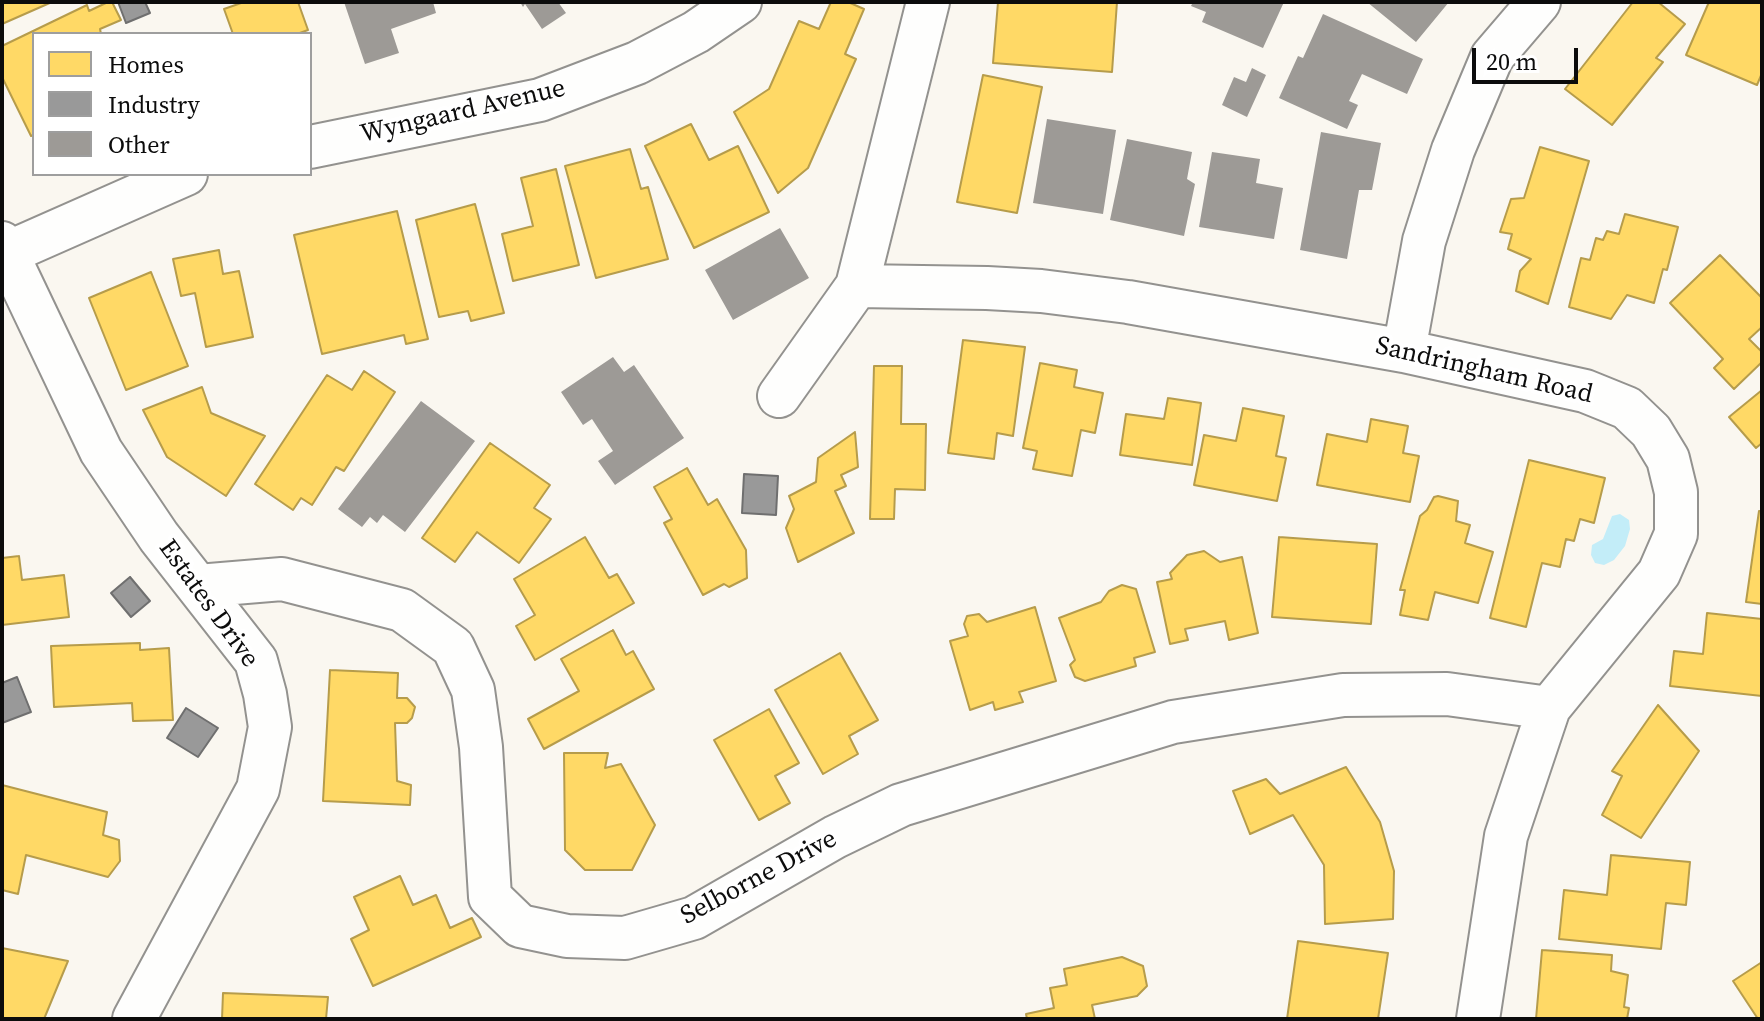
<!DOCTYPE html>
<html>
<head>
<meta charset="utf-8">
<style>
  body { margin:0 }
  #map { position:relative; width:1764px; height:1021px; overflow:hidden; background:#faf7f0; font-family:"Source Serif 4",serif }
  canvas { display:block }
  .frame { position:absolute; inset:0; border:4px solid #0c0c0c; pointer-events:none }
  .legend { position:absolute; left:32px; top:32px; width:280px; height:144px; box-sizing:border-box; background:#fff; border:2px solid #9e9e9e; margin:0; padding:10px 14px; list-style:none; font-size:24px; color:#0c0c0c }
  .legend li { display:flex; align-items:center; gap:16px; height:40px }
  .legend b { width:40px; border:2px solid #9e9e9e }
  .scale { position:absolute; left:1472px; top:48px; width:106px; height:36px; box-sizing:border-box; border:4px solid #0c0c0c; border-top:0; padding-left:10px; font-size:24px; line-height:28px; white-space:nowrap; color:#0c0c0c; -webkit-text-stroke:6px #fff; paint-order:stroke }
</style>
</head>
<body>
<div id="map">
<canvas width="1764" height="1021"></canvas>
<div class="frame"></div>
<ul class="legend">
<li><b style="height:22px;background:#ffd966"></b>Homes</li>
<li><b style="height:22px;background:#999"></b>Industry</li>
<li><b style="height:22px;background:#9d9a96"></b>Other</li>
</ul>
<div class="scale">20 m</div>
</div>
<script>
const context = document.querySelector('canvas').getContext('2d');
context.lineJoin = 'round';
function fillPath(path, color) {
  context.fillStyle = color;
  context.fill(path, 'evenodd');
}
function shape(rows) {
  const path = new Path2D();
  for (const r of rows) {
    path.moveTo(r[0], r[1]);
    for (let i = 2; i < r.length; i += 2) path.lineTo(r[i], r[i + 1]);
  }
  return path;
}
function strokePath(path, color, width, dash) {
  context.strokeStyle = color;
  context.lineWidth = width;
  context.lineCap = dash ? 'butt' : 'round';
  context.setLineDash(dash || []);
  context.stroke(path);
}
function write(font, color, halo, rows, align = 'center') {
  context.font = font + ' "Source Serif 4",serif';
  context.lineWidth = 8;
  context.setLineDash([]);
  context.textBaseline = 'middle';
  context.strokeStyle = halo;
  context.fillStyle = color;
  for (const [text, x, y, turn = 0] of rows) {
    context.save();
    context.translate(x, y);
    context.rotate((+turn || 0) * Math.PI / 180);
    context.textAlign = isNaN(turn) ? turn : align;
    if (halo) context.strokeText(text, 0, 0);
    context.fillText(text, 0, 0);
    context.restore();
  }
}
fillPath(shape([
  [1620,514,1629,520,1630,529,1625,546,1614,560,1604,565,1595,563,1591,555,1592,545,1603,539,1612,516]
]), '#c3edf8');
const homes = shape([
  [2,2,52,2,2,24,2,2],
  [108,2,112,2,121,20,100,29,101,34,34,34,34,135,31,136,2,77,2,46,87,5,89,11,108,2],
  [244,2,298,2,308,30,297,34,233,34,224,9,244,2],
  [831,2,848,2,864,9,845,54,856,59,808,168,778,193,734,112,769,89,799,21,819,29,831,2],
  [998,2,1117,2,1112,72,993,63,998,2],
  [1633,2,1658,2,1685,24,1656,58,1663,62,1612,125,1565,89,1633,2],
  [1709,2,1762,2,1762,73,1757,85,1686,55,1709,2],
  [983,75,1042,87,1017,213,957,202,983,75],
  [691,124,709,160,738,146,769,212,694,248,645,146,691,124],
  [1540,147,1589,161,1548,304,1516,291,1520,271,1531,259,1508,249,1512,234,1500,232,1511,199,1524,198,1540,147],
  [630,149,641,189,648,187,668,259,596,278,565,166,630,149],
  [556,169,579,265,513,281,502,234,533,226,521,178,556,169],
  [475,204,504,313,471,321,468,311,439,317,416,220,475,204],
  [397,211,428,339,406,344,404,335,322,354,294,235,397,211],
  [1625,214,1678,227,1667,270,1663,269,1654,303,1627,295,1611,319,1569,307,1581,258,1590,260,1596,238,1603,240,1607,231,1619,234,1625,214],
  [219,250,223,274,239,271,253,337,206,347,195,293,181,296,173,259,219,250],
  [1720,255,1762,298,1762,327,1749,339,1762,352,1762,362,1734,389,1714,368,1723,359,1670,303,1720,255],
  [151,272,188,366,126,390,89,298,151,272],
  [963,340,1025,347,1013,436,997,433,994,459,948,453,963,340],
  [1040,363,1077,370,1074,387,1103,393,1095,433,1081,430,1072,476,1033,469,1037,451,1023,448,1040,363],
  [874,366,902,366,901,424,926,424,925,490,895,489,894,519,870,519,874,366],
  [364,371,395,392,344,471,336,467,312,505,301,498,293,510,255,484,327,375,352,390,364,371],
  [202,387,211,413,265,436,226,496,167,457,143,410,202,387],
  [1762,390,1762,443,1756,448,1729,417,1762,390],
  [1168,398,1201,403,1192,465,1120,455,1126,414,1164,419,1168,398],
  [1243,408,1284,416,1276,456,1286,458,1277,501,1194,485,1204,435,1236,441,1243,408],
  [1371,419,1408,426,1403,453,1419,456,1410,502,1317,485,1327,434,1367,442,1371,419],
  [855,432,858,467,841,475,846,486,835,491,854,533,798,562,786,528,794,509,789,496,816,482,818,458,855,432],
  [490,443,550,485,534,508,551,519,519,563,477,532,455,562,422,538,490,443],
  [1529,460,1605,478,1594,523,1580,519,1574,541,1566,539,1560,567,1542,563,1526,627,1490,618,1529,460],
  [687,468,708,505,717,499,746,550,747,578,729,587,724,584,703,595,664,523,672,519,654,487,687,468],
  [1438,496,1458,501,1456,521,1470,525,1465,543,1493,552,1478,603,1435,592,1428,620,1400,615,1405,590,1400,590,1420,516,1427,510,1434,497,1438,496],
  [1759,511,1762,511,1762,604,1746,602,1759,511],
  [585,537,609,578,617,574,634,603,535,660,516,626,535,615,514,579,585,537],
  [1279,537,1377,544,1371,624,1272,617,1279,537],
  [1204,551,1220,562,1242,557,1258,633,1229,640,1225,621,1185,629,1188,640,1170,644,1157,582,1172,579,1170,573,1187,555,1204,551],
  [19,556,22,580,64,575,69,617,2,625,2,558,19,556],
  [1122,585,1136,589,1155,652,1134,658,1136,666,1085,681,1075,677,1070,665,1075,660,1059,618,1101,602,1109,591,1122,585],
  [1035,607,1056,681,1019,692,1023,702,995,710,993,702,970,710,950,641,968,636,964,624,967,616,979,614,987,622,1035,607],
  [1707,613,1762,619,1762,696,1670,686,1674,651,1703,654,1707,613],
  [613,630,626,655,633,651,654,689,544,749,528,719,579,691,561,659,613,630],
  [140,643,140,650,169,648,173,720,133,721,132,703,54,707,51,646,140,643],
  [840,653,878,720,849,736,858,754,823,774,775,690,840,653],
  [330,670,398,673,397,698,407,698,415,707,412,718,407,723,395,723,397,781,411,785,410,805,323,801,330,670],
  [1658,705,1699,751,1641,838,1602,815,1622,776,1612,771,1658,705],
  [769,709,799,763,775,776,790,803,759,820,714,740,769,709],
  [564,753,608,753,605,768,621,764,655,825,632,870,585,870,565,850,564,753],
  [1346,767,1380,822,1394,871,1393,919,1325,924,1324,865,1293,815,1250,834,1233,791,1266,779,1280,794,1346,767],
  [2,785,107,812,103,835,119,840,120,861,108,877,26,855,18,894,2,890,2,785],
  [1611,855,1690,862,1686,905,1666,903,1661,949,1559,939,1564,890,1607,895,1611,855],
  [400,876,413,905,436,895,450,928,472,918,481,937,373,986,351,939,369,930,354,897,400,876],
  [1298,941,1388,953,1378,1019,1287,1019,1298,941],
  [2,948,68,961,44,1019,2,1019,2,948],
  [1542,950,1612,955,1611,971,1628,975,1624,1007,1629,1008,1627,1019,1536,1019,1542,950],
  [1122,957,1143,966,1147,986,1137,996,1092,1005,1095,1019,1027,1019,1026,1014,1054,1008,1050,988,1067,985,1064,969,1122,957],
  [1762,962,1762,1019,1758,1019,1733,981,1762,962],
  [223,993,328,997,326,1019,222,1019,223,993]
]);
fillPath(homes, '#ffd966');
strokePath(homes, '#b69c4b', 2);
const industry = shape([
  [118,2,145,2,150,13,126,23,118,2],
  [744,474,778,476,776,515,742,513,744,474],
  [130,577,150,601,131,617,111,593,130,577],
  [17,677,31,712,2,723,2,683,17,677],
  [186,708,218,728,198,757,167,738,186,708]
]);
fillPath(industry, '#999');
strokePath(industry, '#6f6f6f', 2);
fillPath(shape([
  [344,2,433,2,436,13,391,29,399,53,365,64],
  [520,2,558,2,566,13,542,29,525,4,523,7],
  [1193,2,1284,2,1263,48,1202,22,1206,12,1191,6],
  [1367,2,1449,2,1416,42],
  [1323,14,1423,59,1407,94,1362,74,1349,101,1358,105,1347,129,1279,98,1298,56,1303,58],
  [1252,68,1266,75,1247,117,1222,105,1234,77,1246,82],
  [1047,119,1116,130,1103,214,1033,203],
  [1321,132,1381,143,1372,190,1359,190,1347,259,1300,250],
  [1127,139,1192,152,1187,179,1195,184,1184,236,1110,220],
  [1212,152,1260,159,1256,183,1283,188,1274,239,1199,227],
  [780,228,809,278,733,320,705,270],
  [613,357,624,372,634,365,684,438,615,485,598,461,613,451,592,419,583,425,561,392],
  [421,401,475,441,405,532,383,515,377,523,370,517,362,527,338,509]
]), '#9d9a96');
const minor = shape([
  [928,2,857,286,987,288,1041,291,1128,302,1404,351,1585,391,1627,408,1651,431,1668,459,1676,492,1676,534,1659,573,1549,708,1506,836,1478,1019],
  [310,147,540,100,637,63,696,32,740,2],
  [2,243,101,451,159,537,256,661,265,694,270,727,258,789,134,1019],
  [7,253,186,174],
  [1404,351,1424,241,1453,150,1492,57,1539,2],
  [779,396,857,286],
  [198,586,282,579,402,610,453,647,473,690,481,747,490,897,520,926,567,936,625,938,694,918,835,837,901,805,1173,722,1343,695,1447,694,1549,708]
]);
strokePath(minor, '#93928f', 46);
strokePath(minor, '#fefefd', 42);
write('26px', '#0c0c0c', '#fff', [
  ["Wyngaard Avenue",463,112,-13],
  ["Sandringham Road",1484,371,13],
  ["Estates Drive",208,604,54],
  ["Selborne Drive",759,878,-28]
]);
</script>
</body>
</html>
